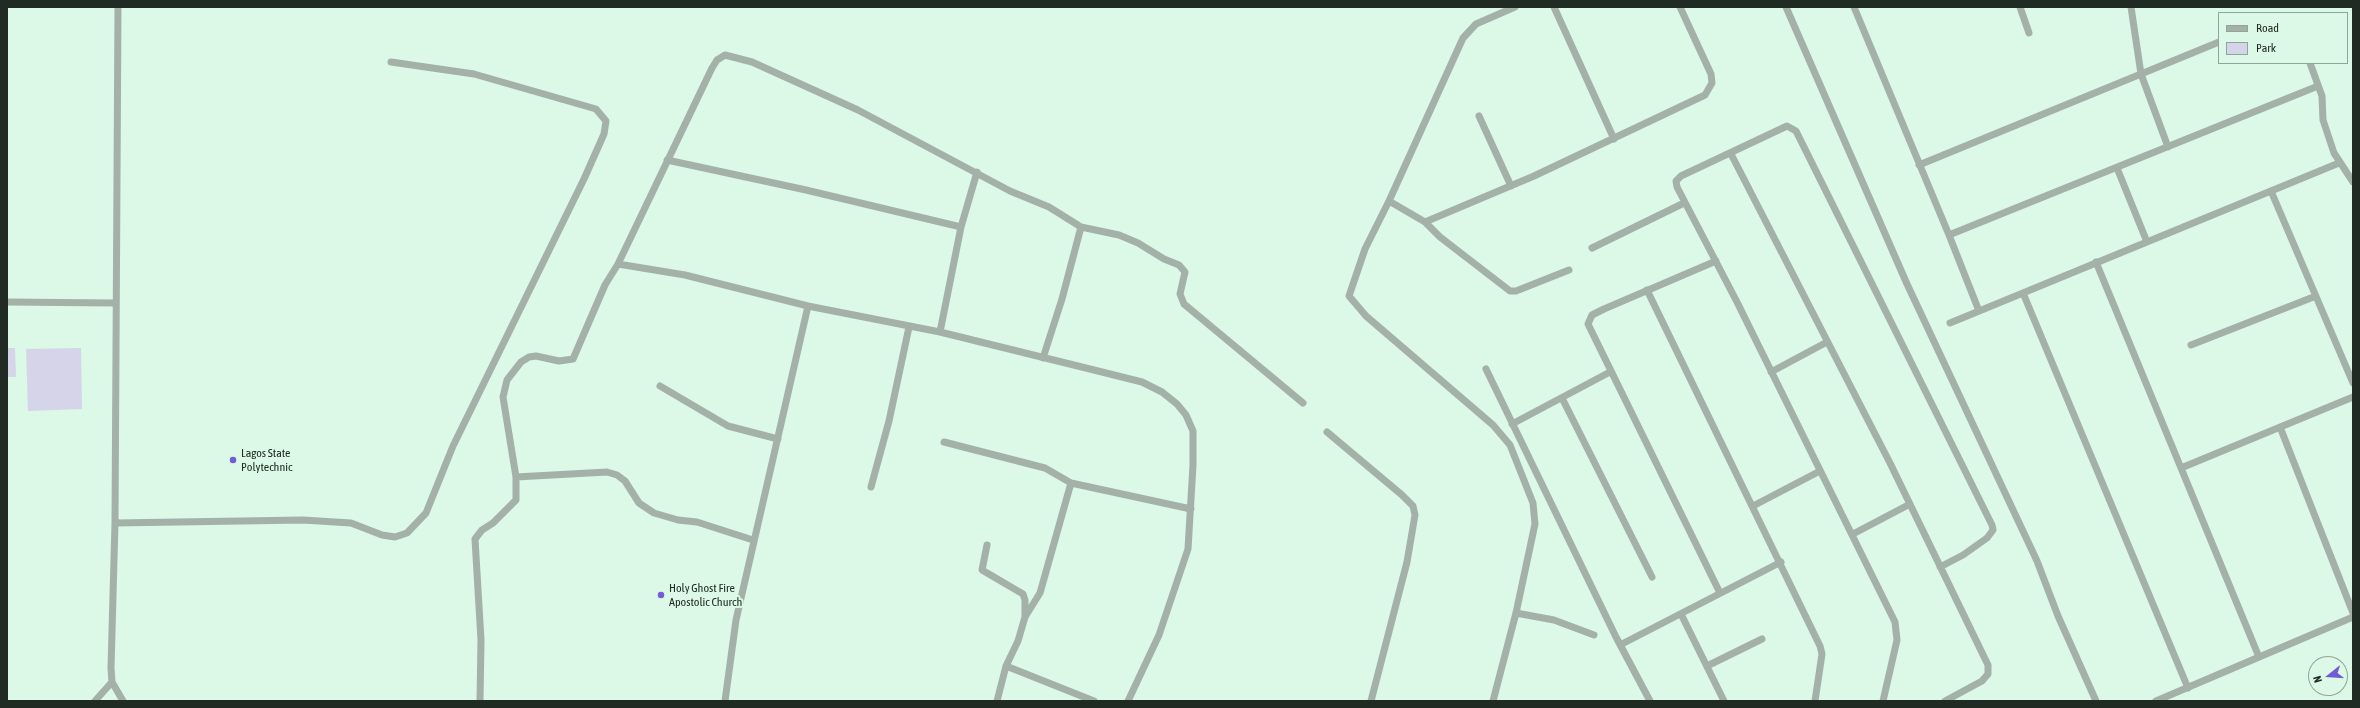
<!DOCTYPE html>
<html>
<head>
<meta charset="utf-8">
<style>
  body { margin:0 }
  #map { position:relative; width:2360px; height:708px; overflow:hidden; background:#dcf8e6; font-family:"Asap Condensed",sans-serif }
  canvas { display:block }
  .frame { position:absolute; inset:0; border:8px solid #202b24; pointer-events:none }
  .legend { position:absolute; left:2218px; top:12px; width:130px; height:52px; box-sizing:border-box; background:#dcf8e6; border:1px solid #91a698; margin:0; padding:5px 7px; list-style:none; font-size:12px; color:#202b24 }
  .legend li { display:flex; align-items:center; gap:8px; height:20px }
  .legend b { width:20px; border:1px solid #91a698 }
  .north { position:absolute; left:2308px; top:656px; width:40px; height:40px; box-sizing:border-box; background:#dcf8e6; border:1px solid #91a698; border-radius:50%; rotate:253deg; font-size:11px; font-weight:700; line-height:16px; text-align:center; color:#202b24 }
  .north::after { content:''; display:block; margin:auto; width:14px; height:18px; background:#735bd5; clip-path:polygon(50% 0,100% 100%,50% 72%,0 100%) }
</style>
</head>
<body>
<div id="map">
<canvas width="2360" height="708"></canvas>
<div class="frame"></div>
<ul class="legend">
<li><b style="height:5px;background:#a4b1a9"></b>Road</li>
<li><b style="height:11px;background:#d5d4e9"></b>Park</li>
</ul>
<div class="north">N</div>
</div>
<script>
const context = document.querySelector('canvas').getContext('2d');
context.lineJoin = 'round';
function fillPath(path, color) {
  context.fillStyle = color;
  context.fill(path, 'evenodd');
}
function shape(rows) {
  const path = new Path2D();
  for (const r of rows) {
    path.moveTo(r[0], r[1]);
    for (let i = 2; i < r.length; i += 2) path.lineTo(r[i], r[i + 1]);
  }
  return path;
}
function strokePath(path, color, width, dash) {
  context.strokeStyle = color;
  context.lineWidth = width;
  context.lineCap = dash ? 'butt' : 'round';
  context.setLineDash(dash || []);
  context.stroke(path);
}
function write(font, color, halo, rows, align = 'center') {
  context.font = font + ' "Asap Condensed",sans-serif';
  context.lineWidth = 4;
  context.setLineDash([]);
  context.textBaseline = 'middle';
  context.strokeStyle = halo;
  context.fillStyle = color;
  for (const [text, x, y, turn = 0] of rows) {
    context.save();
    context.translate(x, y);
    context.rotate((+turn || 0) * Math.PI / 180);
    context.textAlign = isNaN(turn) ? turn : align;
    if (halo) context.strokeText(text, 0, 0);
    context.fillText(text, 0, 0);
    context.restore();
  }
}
fillPath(shape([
  [7,348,15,348,16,377,7,377],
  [81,348,82,409,28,411,26,349]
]), '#d5d4e9');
strokePath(shape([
  [118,7,115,523,111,668,112,682,123,701],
  [1554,7,1614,139],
  [1786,7,1907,284,2037,561,2058,616,2096,701],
  [1854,7,1949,235,1979,311],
  [2020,7,2029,33],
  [2131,7,2141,74,2168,147],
  [2310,63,2322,96,2323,120,2334,153,2353,182],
  [1479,116,1511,186],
  [1731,154,1890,463,1988,665,1988,674,1982,681,1945,701],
  [667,160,806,190,961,227],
  [1919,165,2219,42],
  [2117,168,2147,242],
  [2271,191,2353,383],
  [1389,201,1425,222,1440,237,1510,291,1516,291,1569,270],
  [1425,222,1534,176,1705,95,1712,83,1711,74,1680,7],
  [1949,235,2318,86],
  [1592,248,1684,203],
  [1716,261,1604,309,1592,315,1588,324,1720,593],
  [2096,262,2259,657],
  [618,264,685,275,808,306,940,332,1090,369,1142,382,1162,392,1177,404,1186,415,1193,431,1193,465,1188,549,1159,635,1128,701],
  [1647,290,1820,646,1822,654,1815,701],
  [2023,293,2188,688],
  [7,302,115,303],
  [1950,323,2339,163],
  [940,332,961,227,977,172],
  [2191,345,2316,296],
  [1043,358,1062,299,1081,227],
  [1486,369,1616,637,1650,701],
  [1771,372,1827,342],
  [660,386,728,426,778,439],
  [1562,398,1652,577],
  [1512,424,1610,372],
  [2280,427,2353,613],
  [1327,432,1402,495,1413,506,1415,515,1407,562,1371,701],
  [944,442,1045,468,1071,483,1191,509],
  [2181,468,2353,397],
  [516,477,607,472,617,475,625,481,639,503,654,513,678,520,697,522,753,540],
  [871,487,889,421,909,327],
  [1753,506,1820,471],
  [115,523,303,520,351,523,382,535,395,537,407,533,426,513,453,446,584,179,604,134,606,121,596,109,474,74,391,62],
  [1853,534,1910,504],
  [987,545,982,570,1023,594,1025,600,1025,617],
  [1516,613,1554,620,1594,635],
  [1681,614,1724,701],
  [1620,645,1781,562],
  [1006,666,1094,701],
  [1707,666,1762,639],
  [95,701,112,682],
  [480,701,481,640,475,539,482,530,493,523,516,500,516,477,503,397,507,380,521,362,529,357,536,356,559,361,573,359,605,285,618,264,712,68,717,60,725,55,752,62,858,110,1010,191,1049,207,1081,227,1119,235,1138,243,1164,259,1179,265,1185,272,1180,294,1184,304,1303,403],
  [725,701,736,620,808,306],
  [997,701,1006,666,1018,641,1025,617,1040,593,1071,483],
  [1493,701,1516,613,1535,524,1533,503,1510,445,1493,425,1366,316,1349,296,1365,249,1389,201,1463,38,1476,24,1515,7],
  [1883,701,1897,640,1895,622,1737,302,1677,187,1676,181,1681,176,1787,126,1796,131,1992,525,1993,530,1987,538,1963,555,1940,567],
  [2156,701,2353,617]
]), '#a4b1a9', 7);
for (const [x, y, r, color] of [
  [233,460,4,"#735bd5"],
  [661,595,4,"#735bd5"]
]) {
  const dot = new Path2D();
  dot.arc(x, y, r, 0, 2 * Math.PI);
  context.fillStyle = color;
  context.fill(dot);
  strokePath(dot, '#dcf8e6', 1.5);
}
write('12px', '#202b24', '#dcf8e6', [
  ["Lagos State",241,453],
  ["Polytechnic",241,467],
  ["Holy Ghost Fire",669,588],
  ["Apostolic Church",669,602]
], 'left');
</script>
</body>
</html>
